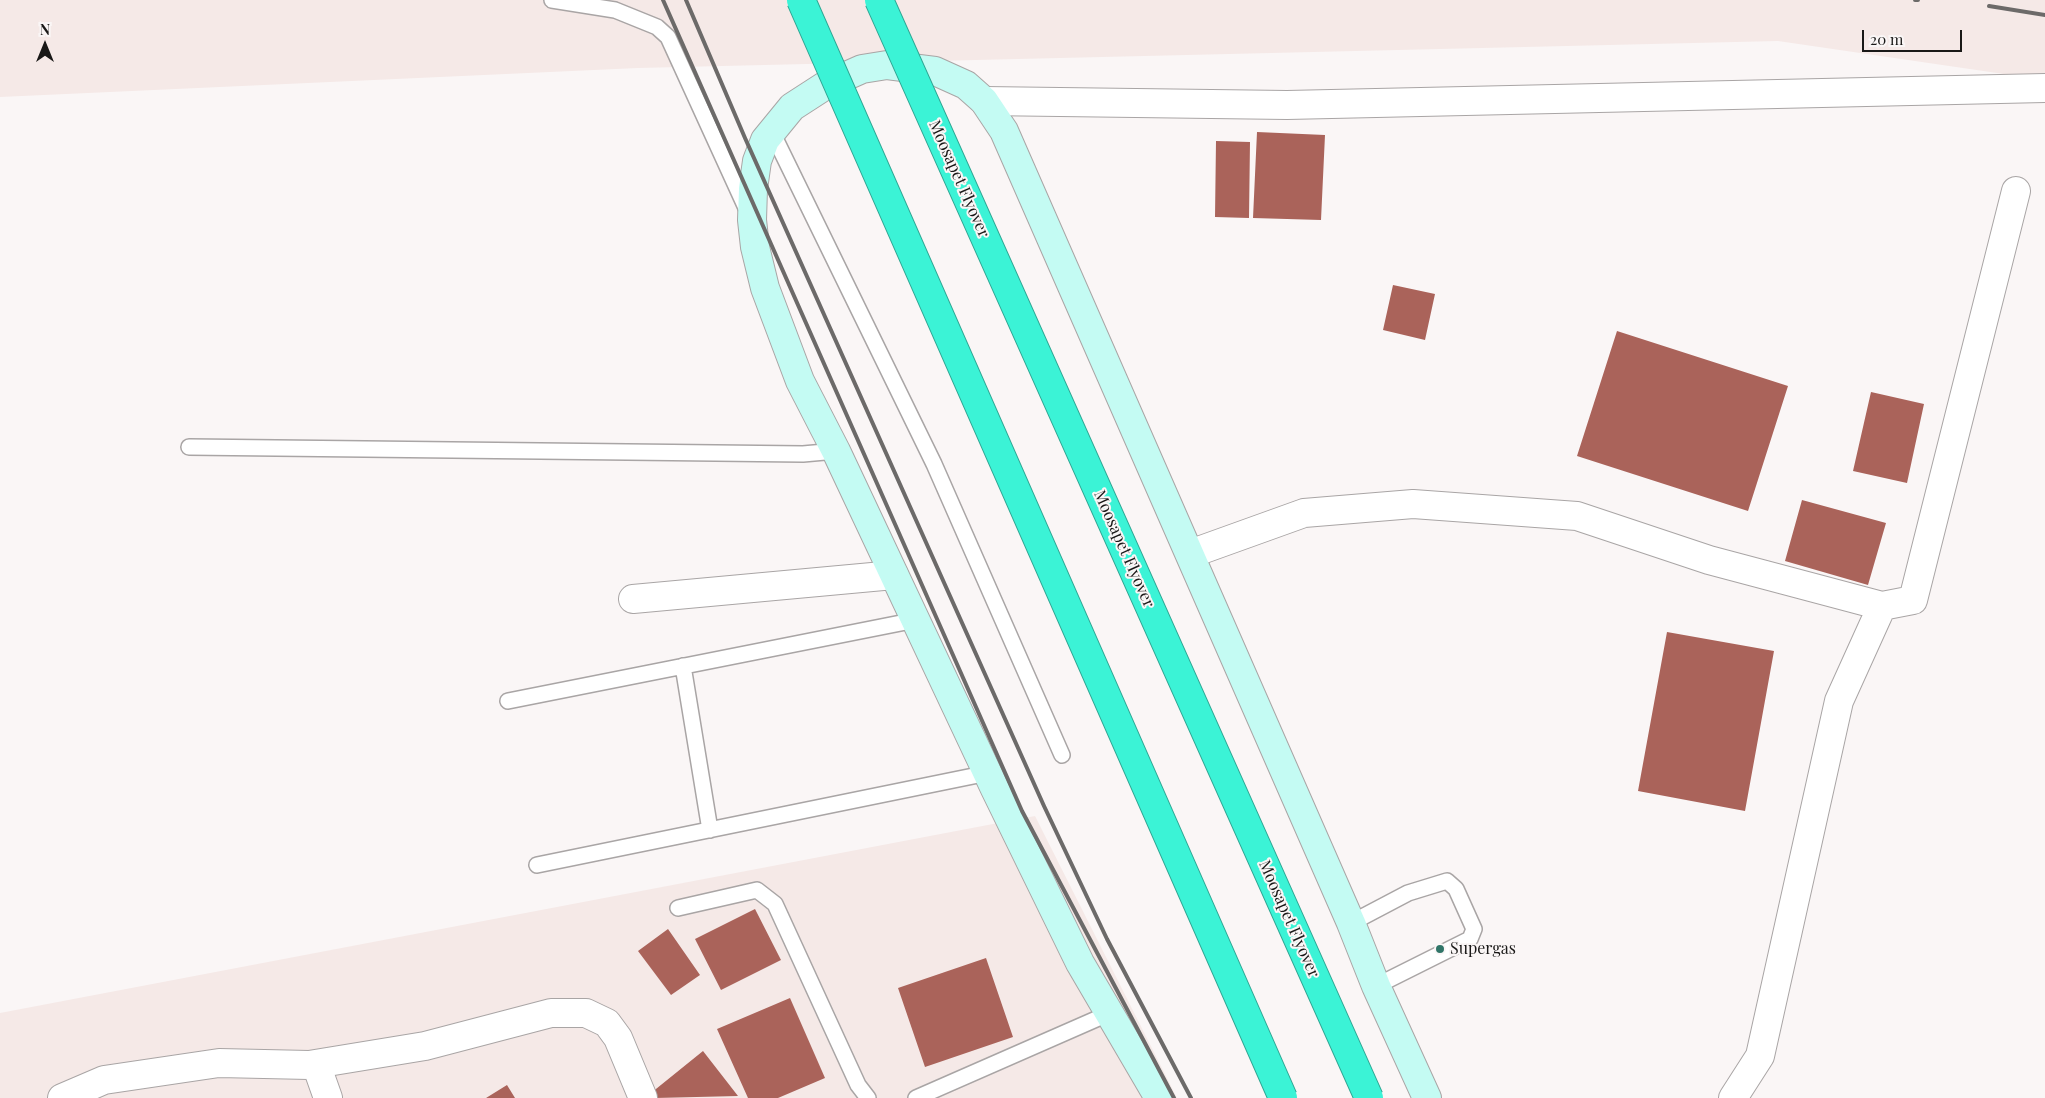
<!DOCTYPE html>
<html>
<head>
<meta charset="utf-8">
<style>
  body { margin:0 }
  #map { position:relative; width:2045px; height:1098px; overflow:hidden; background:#faf6f6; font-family:"Playfair Display",serif }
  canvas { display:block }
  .north { position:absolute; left:20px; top:20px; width:50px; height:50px; -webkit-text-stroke:4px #faf6f6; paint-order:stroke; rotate:0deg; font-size:14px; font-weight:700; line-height:20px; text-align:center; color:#191817 }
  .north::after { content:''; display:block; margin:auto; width:18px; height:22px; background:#191817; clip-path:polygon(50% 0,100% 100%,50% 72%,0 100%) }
  .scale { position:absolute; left:1862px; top:30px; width:100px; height:22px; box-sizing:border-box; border:2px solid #191817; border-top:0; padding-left:6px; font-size:15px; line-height:18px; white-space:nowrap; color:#191817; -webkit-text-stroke:4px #faf6f6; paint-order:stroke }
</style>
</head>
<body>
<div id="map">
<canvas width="2045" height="1098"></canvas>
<div class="north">N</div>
<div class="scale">20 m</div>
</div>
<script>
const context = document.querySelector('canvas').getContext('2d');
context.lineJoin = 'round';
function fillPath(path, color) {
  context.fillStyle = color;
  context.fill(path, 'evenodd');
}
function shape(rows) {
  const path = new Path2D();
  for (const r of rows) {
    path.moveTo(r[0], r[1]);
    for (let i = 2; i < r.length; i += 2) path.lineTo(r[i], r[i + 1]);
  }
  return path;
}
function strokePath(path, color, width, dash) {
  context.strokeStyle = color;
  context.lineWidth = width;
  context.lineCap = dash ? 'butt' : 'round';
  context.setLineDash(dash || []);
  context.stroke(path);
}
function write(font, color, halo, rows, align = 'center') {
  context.font = font + ' "Playfair Display",serif';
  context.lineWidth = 4;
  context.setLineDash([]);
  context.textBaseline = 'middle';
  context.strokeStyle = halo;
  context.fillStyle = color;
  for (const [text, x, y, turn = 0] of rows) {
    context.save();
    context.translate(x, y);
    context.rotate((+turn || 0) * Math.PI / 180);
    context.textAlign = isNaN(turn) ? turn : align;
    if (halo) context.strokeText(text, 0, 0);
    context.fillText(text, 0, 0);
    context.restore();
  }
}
fillPath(shape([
  [0,0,2045,0,2045,80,1778,41,638,68,0,97],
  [1035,816,1177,1098,0,1098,0,1013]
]), '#f5e9e7');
fillPath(shape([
  [1257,132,1325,135,1321,220,1253,218],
  [1216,141,1250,142,1249,218,1215,217],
  [1393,285,1435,294,1425,340,1383,330],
  [1617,331,1788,386,1748,511,1577,456],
  [1871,392,1924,404,1907,483,1853,471],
  [1802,500,1886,523,1868,585,1785,561],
  [1667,632,1774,651,1745,811,1638,791],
  [755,909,781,960,721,990,695,939],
  [668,929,700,975,671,995,638,951],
  [986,958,1013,1037,925,1067,898,988],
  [790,998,825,1078,778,1098,748,1098,717,1029],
  [703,1051,738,1096,655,1098,651,1093],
  [507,1085,515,1098,486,1098]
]), '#aa635a');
const lane = shape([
  [552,0,615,10,657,27,668,37,747,210],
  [771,130,934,464,1062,755],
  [189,447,803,454,836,451],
  [683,666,710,830],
  [508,701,916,620],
  [537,865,988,773],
  [678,908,757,890,775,904,858,1085,868,1098],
  [1351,923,1408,893,1447,881,1456,889,1474,929,1470,939,1376,986],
  [916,1098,1110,1013]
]);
const street = shape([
  [984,101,1287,105,2045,88],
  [1190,554,1304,513,1413,504,1577,516,1709,560,1882,606,1913,600,2016,191],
  [633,599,894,575],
  [316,1064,328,1098],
  [62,1098,104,1080,219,1063,309,1065,425,1046,551,1013,586,1013,607,1023,618,1038,643,1098],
  [1733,1098,1760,1056,1839,701,1882,606]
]);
const secondary = shape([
  [1159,1098,1080,963,995,789,836,451,800,381,765,288,755,247,752,220,753,189,757,161,765,140,792,107,826,85,862,69,887,65,935,71,966,85,984,101,1004,131,1351,923,1376,986,1427,1098]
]);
strokePath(lane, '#a9a5a5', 18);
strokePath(street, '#a9a5a5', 30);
strokePath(secondary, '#a9a5a5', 30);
strokePath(lane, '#fff', 15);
strokePath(street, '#fff', 28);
strokePath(secondary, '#c4fbf3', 28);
strokePath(shape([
  [663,0,1022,811,1174,1098],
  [686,0,745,138,1044,806,1107,939,1191,1098],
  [1915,0,1918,0],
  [1989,6,2045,15]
]), '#6c6a69', 4);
const highwayBridge = shape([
  [801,0,1283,1098],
  [879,0,1369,1098]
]);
strokePath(highwayBridge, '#2fa693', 30, []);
strokePath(highwayBridge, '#3bf3d6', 28);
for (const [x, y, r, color] of [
  [1440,949,5,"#307568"]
]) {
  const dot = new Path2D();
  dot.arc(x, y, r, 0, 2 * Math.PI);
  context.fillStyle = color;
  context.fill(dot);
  strokePath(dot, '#faf6f6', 2);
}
write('16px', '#191817', '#faf6f6', [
  ["Moosapet Flyover",959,179,66],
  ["Moosapet Flyover",1124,549,66],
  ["Moosapet Flyover",1289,919,66]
]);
write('16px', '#191817', '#faf6f6', [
  ["Supergas",1450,949]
], 'left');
</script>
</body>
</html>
